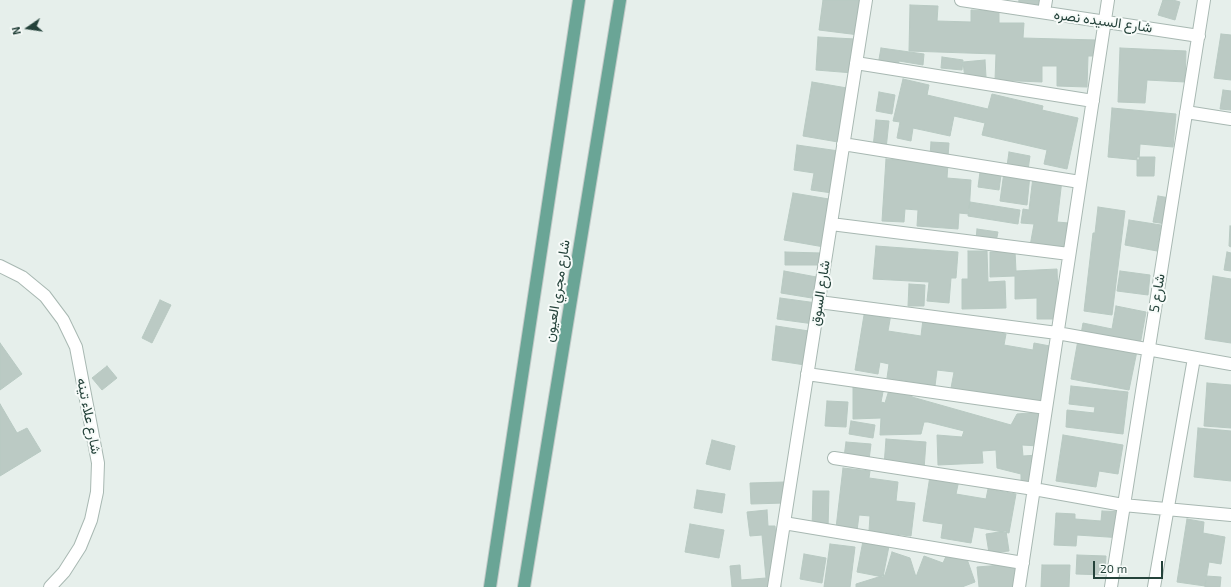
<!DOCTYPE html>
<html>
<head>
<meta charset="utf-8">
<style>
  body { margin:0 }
  #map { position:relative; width:1231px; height:587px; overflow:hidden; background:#e6efeb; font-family:"Exo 2",sans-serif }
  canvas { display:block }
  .north { position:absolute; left:8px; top:8px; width:40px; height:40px; -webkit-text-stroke:3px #f7fbf9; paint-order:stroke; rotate:257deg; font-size:11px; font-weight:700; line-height:16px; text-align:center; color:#24423a }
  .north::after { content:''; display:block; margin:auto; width:14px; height:18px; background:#24423a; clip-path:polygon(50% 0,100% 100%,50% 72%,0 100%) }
  .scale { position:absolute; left:1093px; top:561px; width:70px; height:18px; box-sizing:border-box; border:2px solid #24423a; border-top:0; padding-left:5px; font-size:12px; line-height:14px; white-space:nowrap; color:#24423a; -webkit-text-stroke:3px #f7fbf9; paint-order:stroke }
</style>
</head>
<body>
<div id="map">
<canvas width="1231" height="587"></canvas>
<div class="north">N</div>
<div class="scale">20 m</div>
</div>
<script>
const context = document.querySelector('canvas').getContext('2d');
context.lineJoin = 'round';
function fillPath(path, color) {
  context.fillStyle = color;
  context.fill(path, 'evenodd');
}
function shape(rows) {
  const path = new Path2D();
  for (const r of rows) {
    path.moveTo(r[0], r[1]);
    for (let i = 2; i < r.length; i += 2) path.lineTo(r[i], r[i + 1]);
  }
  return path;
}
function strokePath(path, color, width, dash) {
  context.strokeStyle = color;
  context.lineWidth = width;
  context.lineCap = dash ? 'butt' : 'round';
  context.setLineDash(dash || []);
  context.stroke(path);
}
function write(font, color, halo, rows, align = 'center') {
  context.font = font + ' "Exo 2",Vazirmatn,sans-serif';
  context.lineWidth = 4;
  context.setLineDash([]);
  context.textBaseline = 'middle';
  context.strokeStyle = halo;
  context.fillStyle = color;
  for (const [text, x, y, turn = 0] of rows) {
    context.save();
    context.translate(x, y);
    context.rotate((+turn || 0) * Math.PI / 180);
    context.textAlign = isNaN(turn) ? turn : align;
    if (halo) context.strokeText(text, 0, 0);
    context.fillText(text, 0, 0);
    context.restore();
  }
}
const building = shape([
  [823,0,863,0,859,35,819,30,823,0],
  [1019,0,1039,0,1038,11,1018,8,1019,0],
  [1163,0,1173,0,1180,2,1175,20,1158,15,1163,0],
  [910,5,938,6,937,21,971,22,971,10,999,11,999,23,1024,23,1023,38,1097,40,1097,56,1088,56,1087,87,1057,86,1057,66,1042,66,1042,82,995,80,996,54,909,51,910,5],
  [1221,34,1231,35,1231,80,1214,78,1221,34],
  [818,37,855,39,853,73,816,70,818,37],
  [881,48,924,54,923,65,899,61,898,68,878,65,881,48],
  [1120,48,1186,51,1185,82,1147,80,1145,103,1118,102,1120,48],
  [942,57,963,60,962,70,941,68,942,57],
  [985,60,986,77,965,79,963,62,985,60],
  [903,79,929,85,927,95,988,109,992,94,1043,106,1042,110,1078,118,1067,169,1044,164,1047,150,982,135,985,123,954,116,950,136,913,128,911,141,897,138,900,122,893,121,903,79],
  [812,82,847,88,838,142,803,136,812,82],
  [1223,90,1231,91,1231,110,1220,109,1223,90],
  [879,92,895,95,892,114,876,111,879,92],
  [1112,108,1176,114,1173,147,1140,144,1139,160,1108,157,1112,108],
  [876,120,889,121,886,149,873,147,876,120],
  [931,142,949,143,948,157,930,156,931,142],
  [797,145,839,151,832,193,811,190,814,173,794,170,797,145],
  [1009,152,1030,156,1028,170,1007,166,1009,152],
  [1137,157,1155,157,1154,176,1137,176,1137,157],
  [886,159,948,164,947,178,971,180,969,214,959,213,958,229,917,226,918,210,905,209,904,222,882,221,886,159],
  [980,172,1001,175,999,190,978,187,980,172],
  [1004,172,1030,175,1027,205,1000,201,1004,172],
  [1033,177,1062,180,1057,222,1069,223,1064,250,1030,246,1034,224,1021,223,1023,209,1029,210,1033,177],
  [793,193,829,199,825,221,828,222,824,247,784,240,793,193],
  [1158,196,1170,198,1166,224,1153,222,1158,196],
  [970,202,1020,210,1018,224,968,216,970,202],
  [1098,207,1125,211,1112,315,1084,311,1093,233,1095,233,1098,207],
  [1129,220,1161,225,1157,251,1125,245,1129,220],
  [1230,226,1231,226,1231,247,1229,246,1230,226],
  [977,229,998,232,996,242,976,239,977,229],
  [876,246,958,252,956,278,951,278,949,303,927,301,929,282,873,279,876,246],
  [968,251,987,251,988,282,1005,281,1006,308,962,309,962,279,968,279,968,251],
  [1015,251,1016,271,1057,269,1059,319,1037,319,1037,298,1015,299,1015,276,990,277,990,252,1015,251],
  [785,252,821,253,821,265,785,265,785,252],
  [1227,252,1231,253,1231,271,1224,270,1227,252],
  [784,271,822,278,818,299,781,293,784,271],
  [1120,271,1150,275,1148,295,1117,291,1120,271],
  [1213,276,1231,279,1231,343,1205,339,1213,276],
  [909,284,925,285,924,306,908,306,909,284],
  [780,298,817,303,814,324,777,319,780,298],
  [160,300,171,305,152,343,142,338,160,300],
  [1116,306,1146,312,1140,345,1081,334,1083,323,1112,329,1116,306],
  [865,309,891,314,888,331,921,336,923,319,1006,334,1004,345,1033,350,1034,343,1050,346,1041,403,951,388,954,372,937,370,935,386,887,378,889,364,880,362,878,374,855,370,865,309],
  [776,326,809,331,805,365,772,360,776,326],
  [1078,340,1137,351,1129,390,1071,379,1078,340],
  [0,343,22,374,0,390,0,343],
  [107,366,117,378,102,390,92,378,107,366],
  [853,383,884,387,881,402,885,403,889,390,911,389,912,397,1011,425,1017,414,1041,412,1039,446,1022,445,1023,456,1038,455,1034,482,1021,483,1021,474,997,468,996,450,982,451,983,463,938,465,937,435,962,437,964,431,928,422,924,422,921,434,880,435,881,418,853,419,853,383],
  [1207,383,1231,385,1231,428,1204,426,1207,383],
  [1071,386,1128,392,1123,434,1066,427,1067,410,1094,413,1095,407,1069,404,1071,386],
  [827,401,848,402,846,427,825,426,827,401],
  [0,404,17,433,27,428,41,451,0,476,0,404],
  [851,421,875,425,873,438,849,434,851,421],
  [1198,428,1231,431,1231,481,1194,477,1198,428],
  [1063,435,1123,445,1118,474,1099,471,1096,487,1056,481,1063,435],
  [886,439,926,442,924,469,884,466,886,439],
  [712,440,735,446,730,470,706,464,712,440],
  [846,442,871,444,869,460,844,457,846,442],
  [843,468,870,471,869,478,898,482,896,501,915,503,911,536,869,531,870,516,859,515,857,531,836,528,843,468],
  [930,476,959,480,956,494,986,499,988,489,1016,494,1009,533,974,527,971,543,941,538,943,524,923,521,930,476],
  [785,482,785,503,751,504,750,483,785,482],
  [697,490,725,494,722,513,694,508,697,490],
  [813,491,829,491,828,529,812,529,813,491],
  [767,510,768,526,775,526,781,587,732,587,730,566,740,565,741,580,766,578,762,535,750,536,747,512,767,510],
  [1102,511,1125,512,1123,538,1077,535,1076,546,1054,545,1056,513,1075,514,1075,519,1101,521,1102,511],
  [1187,519,1204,522,1203,533,1225,537,1221,564,1209,562,1205,586,1177,582,1187,519],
  [690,524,724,530,719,558,685,552,690,524],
  [1006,531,1009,551,989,553,986,534,1006,531],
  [863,541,889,546,883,577,857,572,863,541],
  [830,544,855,547,850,587,824,587,830,544],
  [892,552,910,558,916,577,924,556,943,563,948,552,967,559,975,582,962,587,856,587,856,584,885,575,892,552],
  [804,554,826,558,822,583,800,579,804,554],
  [1077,555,1106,556,1105,575,1076,574,1077,555],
  [1014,564,1016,587,979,587,977,567,1014,564],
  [1042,565,1070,565,1069,587,1041,587,1042,565],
  [1206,576,1221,577,1220,587,1205,587,1206,576]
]);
fillPath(building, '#bbcac4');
strokePath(building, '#b8c9c2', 1);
const street = shape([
  [961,0,1199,36],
  [1044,12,1046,0],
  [856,63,1093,101],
  [1186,112,1231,119],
  [843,144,1080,182],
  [831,224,1069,254],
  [0,266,22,277,45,296,63,320,76,347,98,463,97,492,91,520,80,547,64,572,50,587],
  [819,302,1057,333,1231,364],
  [807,374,1046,408],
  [834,458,1034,489,1123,505,1231,515],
  [784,523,1023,563],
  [774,587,866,0],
  [1019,587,1108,0],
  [1111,587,1204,0],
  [1154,587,1194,358]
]);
const primary = shape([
  [490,587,579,0],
  [524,587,620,0]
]);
strokePath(street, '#a8b8b2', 14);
strokePath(primary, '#c2cac8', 14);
strokePath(street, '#fff', 12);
strokePath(primary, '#6aa596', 12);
write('14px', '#24423a', '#f7fbf9', [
  ["شارع السيده نصره",1103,21,8],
  ["شارع مجري العيون",557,291,-81],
  ["شارع السوق",820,293,-81],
  ["شارع 5",1157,293,-81],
  ["شارع علاء تينه",89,416,79]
]);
</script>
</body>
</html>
